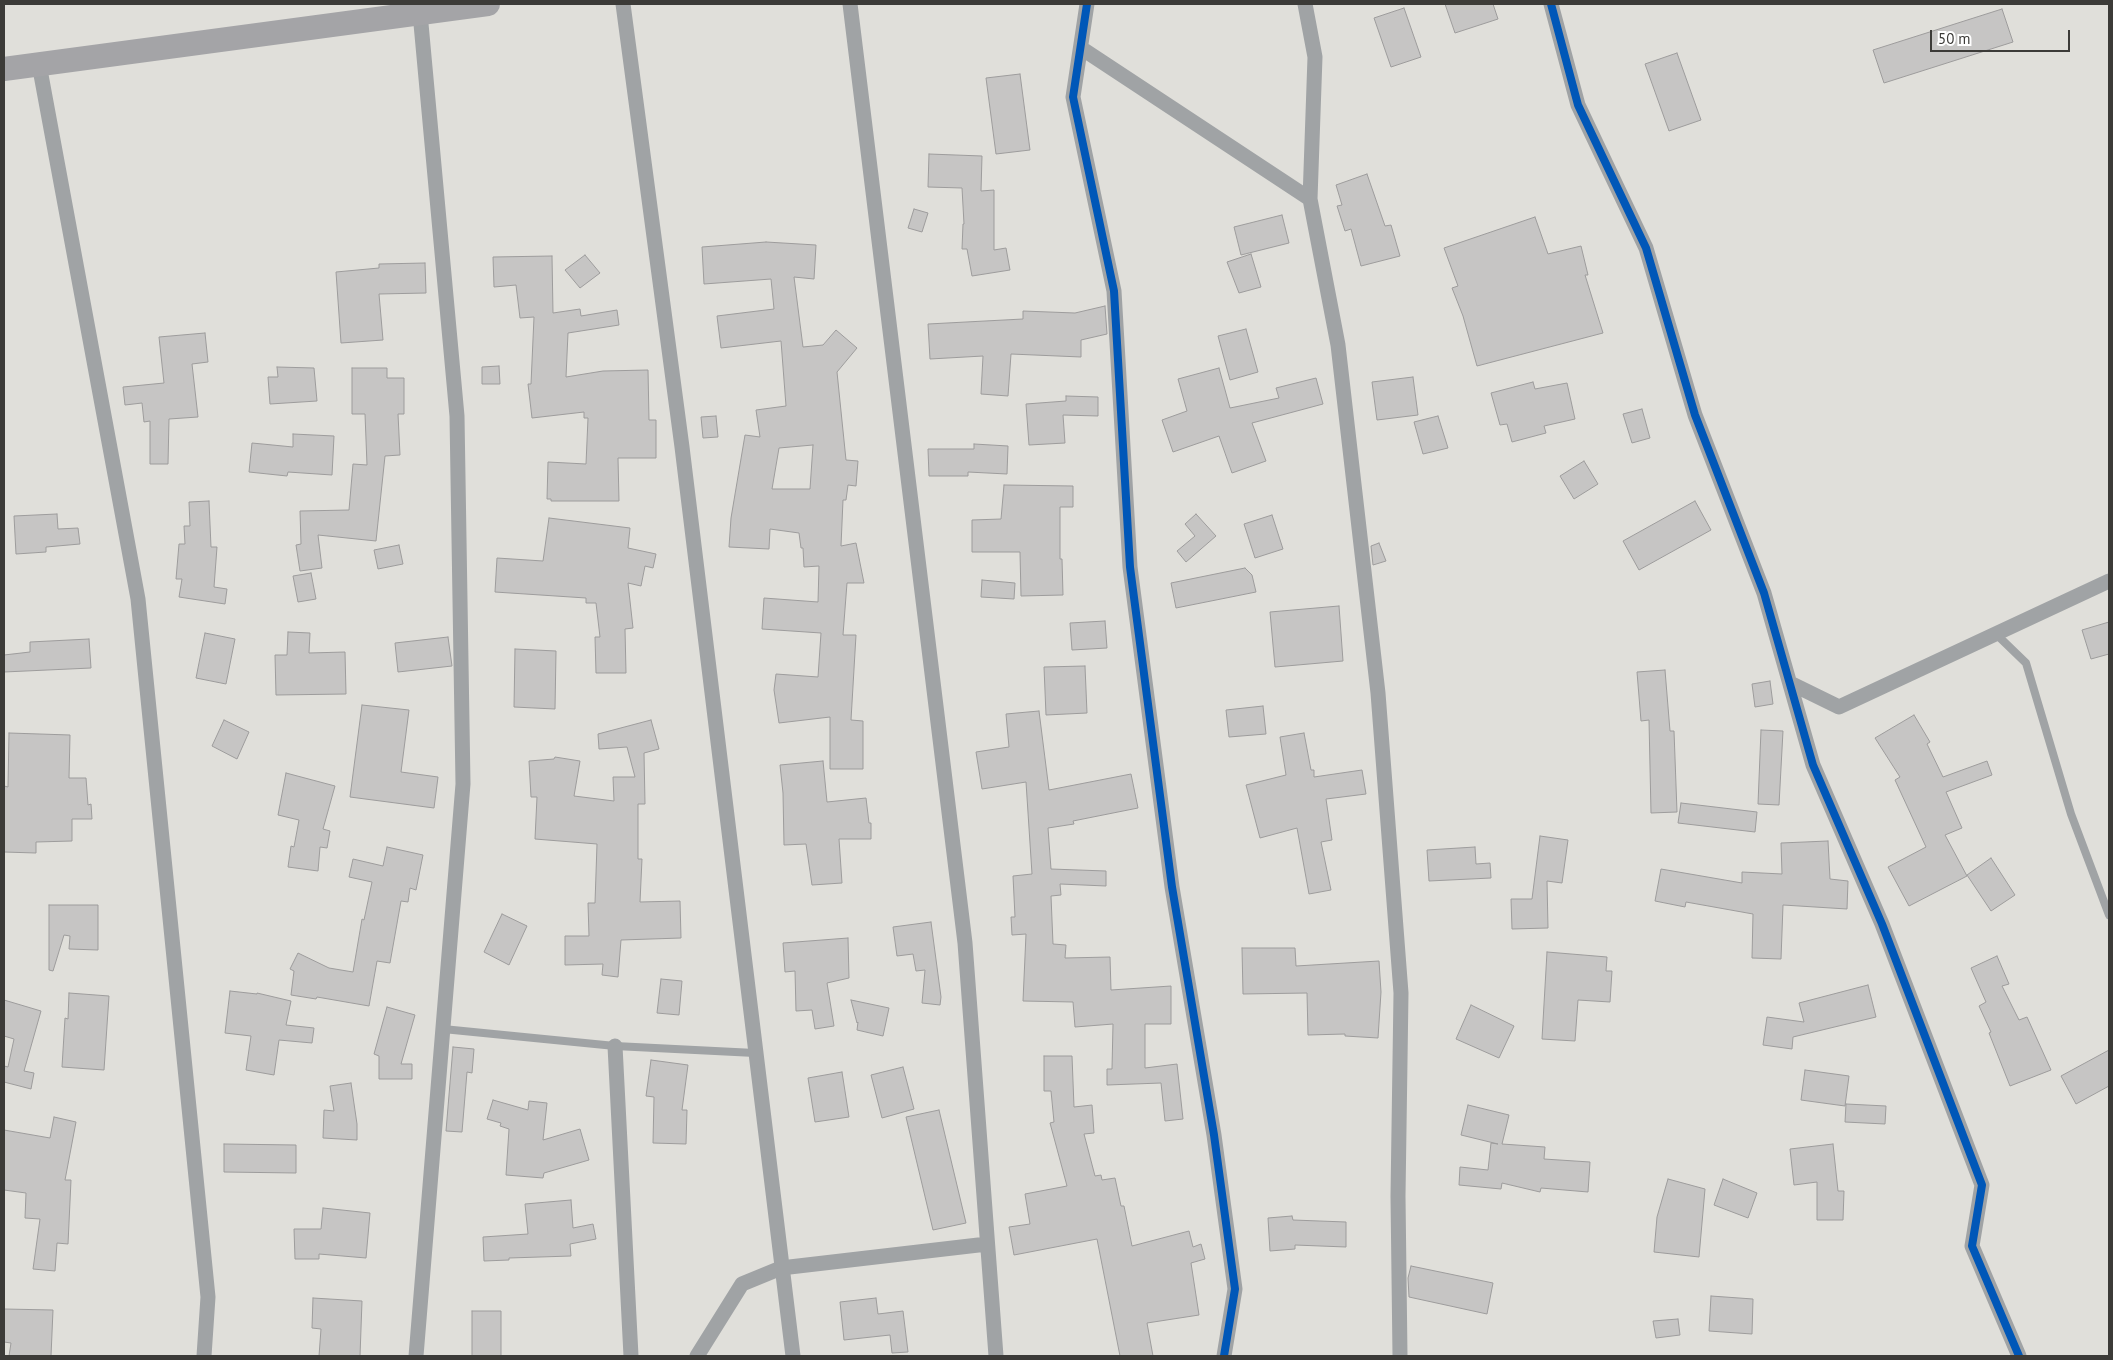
<!DOCTYPE html>
<html>
<head>
<meta charset="utf-8">
<style>
  body { margin:0 }
  #map { position:relative; width:2113px; height:1360px; overflow:hidden; background:#e0dfda; font-family:"PT Sans",sans-serif }
  canvas { display:block }
  .frame { position:absolute; inset:0; border:5px solid #3c3b38; pointer-events:none }
  .scale { position:absolute; left:1930px; top:30px; width:140px; height:22px; box-sizing:border-box; border:2px solid #3c3b38; border-top:0; padding-left:6px; font-size:15px; line-height:18px; white-space:nowrap; color:#3c3b38; -webkit-text-stroke:4px #fff; paint-order:stroke }
</style>
</head>
<body>
<div id="map">
<canvas width="2113" height="1360"></canvas>
<div class="frame"></div>
<div class="scale">50 m</div>
</div>
<script>
const context = document.querySelector('canvas').getContext('2d');
context.lineJoin = 'round';
function fillPath(path, color) {
  context.fillStyle = color;
  context.fill(path, 'evenodd');
}
function shape(rows) {
  const path = new Path2D();
  for (const r of rows) {
    path.moveTo(r[0], r[1]);
    for (let i = 2; i < r.length; i += 2) path.lineTo(r[i], r[i + 1]);
  }
  return path;
}
function strokePath(path, color, width, dash) {
  context.strokeStyle = color;
  context.lineWidth = width;
  context.lineCap = dash ? 'butt' : 'round';
  context.setLineDash(dash || []);
  context.stroke(path);
}
const building = shape([
  [1445,4,1493,4,1498,19,1455,33,1445,4],
  [1404,8,1421,57,1391,67,1374,18,1404,8],
  [2002,9,2013,42,1884,83,1873,50,2002,9],
  [1677,53,1701,120,1669,131,1645,64,1677,53],
  [1020,74,1030,150,996,154,986,78,1020,74],
  [929,154,982,156,981,191,994,190,994,250,1006,248,1010,270,972,276,967,249,962,249,963,224,964,224,962,188,928,187,929,154],
  [1367,174,1385,226,1391,225,1400,256,1361,266,1351,229,1345,231,1337,206,1342,205,1336,185,1367,174],
  [914,209,928,213,922,232,908,228,914,209],
  [1282,215,1289,243,1241,255,1234,227,1282,215],
  [1535,217,1548,254,1581,246,1588,275,1585,275,1603,333,1477,366,1463,316,1452,288,1458,286,1444,248,1535,217],
  [766,242,816,245,814,279,794,277,803,347,823,345,836,330,857,348,837,372,846,460,858,461,856,486,848,485,846,500,843,500,841,546,856,543,864,583,847,583,843,635,856,635,851,720,863,721,863,769,830,769,830,717,779,723,774,690,776,674,818,677,821,633,762,629,764,598,818,602,819,566,804,567,803,548,801,548,799,533,770,529,769,549,729,547,731,518,745,435,760,437,756,410,786,406,781,341,721,348,717,316,774,309,771,279,704,284,702,247,766,242],
  [813,445,810,489,772,489,779,448,813,445],
  [1251,254,1261,287,1239,293,1227,262,1251,254],
  [585,255,600,273,580,288,565,270,585,255],
  [552,256,553,313,580,309,581,316,617,310,619,325,568,333,566,377,603,371,648,370,649,420,656,420,656,458,618,458,619,501,551,501,551,499,547,499,548,462,586,464,588,418,584,418,584,412,532,418,528,384,531,384,534,317,520,318,516,285,494,287,493,257,552,256],
  [425,263,426,293,379,294,383,340,341,343,336,272,379,268,379,264,425,263],
  [1105,306,1107,334,1081,340,1081,357,1011,354,1008,396,981,394,983,356,930,359,928,324,1023,319,1023,311,1075,313,1105,306],
  [1246,329,1258,372,1230,380,1218,336,1246,329],
  [205,333,208,362,192,364,198,417,169,419,168,464,150,464,150,421,144,422,142,403,125,405,123,387,164,383,159,337,205,333],
  [499,366,500,384,482,384,482,367,499,366],
  [277,367,314,368,317,401,270,404,268,377,278,377,277,367],
  [352,368,387,368,387,378,404,378,404,414,398,414,400,455,385,456,376,541,318,535,322,568,300,571,296,545,301,544,300,511,349,510,353,464,367,465,365,414,352,414,352,368],
  [1219,368,1230,408,1279,398,1276,388,1316,378,1323,404,1252,423,1266,461,1232,473,1219,436,1173,452,1162,420,1187,411,1178,379,1219,368],
  [1413,377,1418,415,1377,420,1372,382,1413,377],
  [1533,382,1535,389,1567,383,1575,419,1544,426,1546,433,1512,442,1507,424,1500,425,1491,393,1533,382],
  [1066,396,1098,397,1098,416,1063,415,1065,443,1029,445,1026,404,1066,401,1066,396],
  [1642,409,1650,438,1632,443,1623,414,1642,409],
  [716,416,718,437,703,438,701,417,716,416],
  [1438,416,1448,448,1423,454,1414,422,1438,416],
  [293,434,334,436,332,475,288,472,287,476,249,472,252,443,293,447,293,434],
  [974,444,1008,446,1007,474,968,472,968,476,929,476,928,449,974,449,974,444],
  [1584,461,1598,484,1574,499,1560,476,1584,461],
  [1004,485,1073,486,1073,507,1060,507,1060,559,1062,559,1063,595,1021,596,1020,552,972,552,972,520,1001,519,1004,485],
  [209,501,211,547,217,547,214,587,227,589,225,604,179,597,182,579,176,579,179,544,185,544,184,526,190,526,189,502,209,501],
  [1695,501,1711,530,1639,570,1623,541,1695,501],
  [57,514,58,529,78,528,80,544,46,547,46,552,16,554,14,516,57,514],
  [1196,514,1216,536,1186,562,1177,551,1195,536,1185,524,1196,514],
  [1272,515,1283,549,1255,558,1244,524,1272,515],
  [549,518,630,528,628,548,656,554,653,568,645,566,641,586,628,583,633,628,625,629,626,673,596,673,595,637,600,637,596,603,586,603,586,598,495,592,497,558,543,561,549,518],
  [1379,543,1386,561,1373,565,1371,546,1379,543],
  [399,545,403,564,378,569,374,550,399,545],
  [1245,568,1252,575,1256,592,1176,608,1171,583,1245,568],
  [311,573,316,599,298,602,293,576,311,573],
  [982,580,1015,583,1014,599,981,597,982,580],
  [1339,606,1343,661,1275,667,1270,612,1339,606],
  [1105,621,1107,648,1072,650,1070,623,1105,621],
  [2109,622,2109,654,2091,659,2082,630,2109,622],
  [288,632,310,633,309,653,345,652,346,694,276,695,275,655,287,655,288,632],
  [205,633,235,639,226,684,196,678,205,633],
  [448,637,452,666,398,672,395,643,448,637],
  [89,639,91,668,4,672,4,655,30,652,30,642,89,639],
  [515,649,556,651,555,709,514,707,515,649],
  [1085,666,1087,713,1046,715,1044,667,1085,666],
  [1665,670,1670,731,1674,731,1677,812,1651,813,1649,720,1641,721,1637,672,1665,670],
  [1770,681,1773,704,1755,707,1752,684,1770,681],
  [362,705,409,710,401,772,438,777,434,808,350,797,362,705],
  [1263,706,1266,734,1229,737,1226,710,1263,706],
  [1039,711,1049,790,1131,774,1138,808,1073,821,1074,824,1048,828,1051,869,1106,871,1106,886,1060,884,1061,895,1051,896,1053,944,1066,945,1065,958,1110,957,1111,990,1171,986,1171,1024,1145,1024,1145,1068,1177,1064,1183,1119,1165,1121,1161,1083,1107,1085,1107,1069,1112,1069,1113,1024,1075,1027,1073,1002,1023,1001,1026,934,1012,935,1011,917,1015,917,1013,876,1032,874,1026,782,982,789,976,752,1009,747,1006,714,1039,711],
  [1914,715,1930,742,1927,744,1943,777,1987,761,1992,775,1946,792,1962,828,1945,835,1967,876,1909,906,1888,867,1926,847,1895,780,1900,777,1875,738,1914,715],
  [224,720,249,732,237,759,212,746,224,720],
  [651,720,659,749,644,753,645,804,638,804,638,859,642,859,640,902,680,901,681,938,621,940,618,977,602,975,603,964,565,965,565,936,589,936,588,903,595,903,597,844,535,839,537,797,531,797,529,761,554,759,555,757,580,761,574,796,614,801,613,777,635,777,627,747,599,749,598,734,651,720],
  [1761,730,1783,731,1779,805,1758,804,1761,730],
  [9,733,70,735,69,778,86,778,88,805,91,804,92,819,72,819,72,841,36,842,36,853,4,852,4,786,8,787,9,733],
  [1304,733,1311,770,1314,770,1314,777,1362,770,1366,794,1326,799,1332,840,1321,842,1331,890,1309,894,1297,828,1260,838,1246,785,1286,775,1280,737,1304,733],
  [823,761,827,802,866,798,869,823,871,823,871,839,839,839,842,883,812,885,806,844,784,845,783,793,780,765,823,761],
  [286,773,335,786,323,829,330,831,327,848,320,847,318,871,288,867,291,846,294,847,299,820,278,815,286,773],
  [1681,803,1757,812,1755,832,1678,823,1681,803],
  [1540,836,1568,840,1562,883,1547,881,1548,928,1512,929,1511,899,1532,899,1540,836],
  [1828,841,1830,879,1848,881,1847,909,1783,905,1781,959,1752,958,1753,914,1686,902,1685,907,1655,901,1661,869,1742,883,1742,872,1782,874,1781,843,1828,841],
  [387,847,423,855,416,890,410,888,408,902,401,901,390,963,377,961,369,1006,317,997,316,999,291,995,294,971,290,969,298,953,329,968,353,972,362,919,364,920,372,882,349,877,353,859,383,866,387,847],
  [1475,847,1476,864,1490,863,1491,878,1429,881,1427,850,1475,847],
  [1991,858,2015,895,1991,911,1967,875,1991,858],
  [49,905,98,905,98,950,69,949,70,936,64,935,53,971,49,970,49,905],
  [502,914,527,926,509,965,484,952,502,914],
  [931,922,941,997,940,1005,922,1003,925,970,916,971,913,954,897,956,893,927,931,922],
  [848,938,849,978,827,983,834,1026,815,1029,812,1010,796,1011,795,971,785,972,783,943,848,938],
  [1242,948,1295,948,1296,966,1379,961,1381,992,1378,1038,1345,1036,1345,1034,1308,1035,1307,993,1243,994,1242,948],
  [1547,952,1607,957,1606,971,1612,971,1610,1002,1578,1000,1575,1041,1542,1039,1547,952],
  [1997,956,2009,984,2002,986,2019,1020,2027,1017,2051,1070,2010,1086,1989,1033,1991,1032,1979,1006,1986,1002,1971,968,1997,956],
  [661,979,682,981,679,1015,657,1013,661,979],
  [1868,985,1876,1017,1793,1037,1792,1049,1763,1045,1767,1017,1804,1022,1799,1003,1868,985],
  [230,991,257,994,257,993,291,1001,286,1025,314,1028,312,1043,279,1040,274,1075,246,1070,251,1036,225,1033,230,991],
  [69,993,109,996,104,1070,62,1067,65,1018,68,1019,69,993],
  [4,1000,41,1011,24,1071,34,1073,31,1089,4,1082,4,1066,8,1067,14,1039,4,1036,4,1000],
  [851,1000,889,1008,883,1036,857,1030,858,1022,857,1023,851,1000],
  [1471,1005,1514,1026,1499,1058,1456,1039,1471,1005],
  [387,1007,415,1015,401,1064,412,1064,412,1079,379,1079,379,1056,374,1054,387,1007],
  [453,1047,474,1049,472,1073,467,1072,462,1132,446,1131,453,1047],
  [2109,1050,2109,1086,2076,1104,2061,1076,2109,1050],
  [1044,1056,1072,1056,1074,1107,1092,1105,1094,1133,1084,1134,1095,1176,1101,1175,1102,1180,1115,1178,1121,1206,1124,1206,1132,1246,1189,1231,1193,1247,1201,1244,1205,1259,1191,1263,1199,1315,1147,1323,1153,1356,1120,1356,1097,1239,1014,1255,1009,1227,1030,1224,1025,1194,1067,1186,1050,1123,1054,1122,1051,1091,1044,1091,1044,1056],
  [651,1060,688,1065,682,1110,687,1110,686,1144,653,1143,654,1097,646,1096,651,1060],
  [903,1067,914,1109,882,1118,871,1075,903,1067],
  [1805,1070,1849,1076,1845,1106,1801,1100,1805,1070],
  [842,1072,849,1117,815,1122,808,1078,842,1072],
  [351,1083,357,1124,357,1140,323,1138,324,1110,334,1111,330,1086,351,1083],
  [493,1100,528,1110,529,1101,547,1103,543,1140,580,1129,589,1160,544,1173,543,1178,506,1175,509,1129,500,1126,501,1123,487,1119,493,1100],
  [1846,1104,1886,1106,1885,1124,1845,1122,1846,1104],
  [1468,1105,1509,1115,1502,1144,1545,1147,1544,1159,1590,1162,1588,1192,1541,1188,1540,1192,1502,1183,1501,1189,1459,1185,1460,1167,1488,1170,1491,1143,1498,1144,1461,1135,1468,1105],
  [939,1110,966,1223,933,1230,906,1117,939,1110],
  [54,1117,76,1122,65,1180,71,1180,68,1244,57,1243,55,1271,33,1269,40,1219,25,1218,26,1193,4,1190,4,1130,50,1138,54,1117],
  [224,1144,296,1145,296,1173,224,1172,224,1144],
  [1833,1144,1838,1191,1844,1191,1843,1220,1817,1220,1817,1182,1794,1185,1790,1149,1833,1144],
  [1668,1179,1705,1189,1699,1257,1654,1252,1657,1217,1668,1179],
  [1723,1179,1757,1193,1748,1218,1714,1205,1723,1179],
  [571,1200,573,1228,593,1224,596,1239,570,1244,571,1256,509,1258,509,1260,484,1261,483,1237,528,1234,525,1204,571,1200],
  [323,1208,370,1213,366,1258,319,1254,319,1259,295,1259,294,1229,321,1229,323,1208],
  [1292,1216,1293,1220,1346,1222,1346,1247,1295,1245,1295,1249,1270,1251,1268,1218,1292,1216],
  [1411,1266,1493,1283,1487,1314,1409,1297,1408,1278,1411,1266],
  [1711,1296,1753,1299,1752,1334,1709,1331,1711,1296],
  [313,1298,362,1301,360,1356,319,1356,321,1329,312,1328,313,1298],
  [876,1298,878,1314,903,1311,908,1352,892,1353,890,1335,844,1340,840,1302,876,1298],
  [4,1309,53,1310,51,1356,9,1356,11,1343,4,1342,4,1309],
  [472,1311,501,1311,501,1356,472,1356,472,1311],
  [1678,1319,1680,1335,1656,1338,1653,1321,1678,1319]
]);
fillPath(building, '#c6c5c4');
strokePath(building, '#9d9c9c', 1);
strokePath(shape([
  [1996,634,2026,663,2071,814,2109,915],
  [443,1029,615,1046,755,1053]
]), '#a0a3a5', 8);
strokePath(shape([
  [623,4,682,447,793,1356],
  [850,4,965,943,996,1356],
  [1087,4,1073,97,1114,291,1130,567,1172,887,1214,1135,1235,1289,1224,1356],
  [1305,4,1315,57,1310,199,1338,345,1378,693,1401,993,1398,1196,1400,1356],
  [1551,4,1578,105,1646,248,1695,415,1764,593,1813,765,1882,924,1982,1185,1972,1246,2019,1356],
  [1081,48,1310,199],
  [39,64,138,599,208,1297,204,1356],
  [1790,683,1839,707,2109,581],
  [615,1046,631,1356],
  [416,1356,463,784,457,416,420,13],
  [697,1356,742,1284,781,1268,987,1244]
]), '#a0a3a5', 15);
strokePath(shape([
  [4,69,488,4]
]), '#a4a4a7', 24);
strokePath(shape([
  [1087,4,1073,97,1114,291,1130,567,1172,887,1214,1135,1235,1289,1224,1356],
  [1551,4,1578,105,1646,248,1695,415,1764,593,1813,765,1882,924,1982,1185,1972,1246,2019,1356]
]), '#0057b8', 8);
</script>
</body>
</html>
